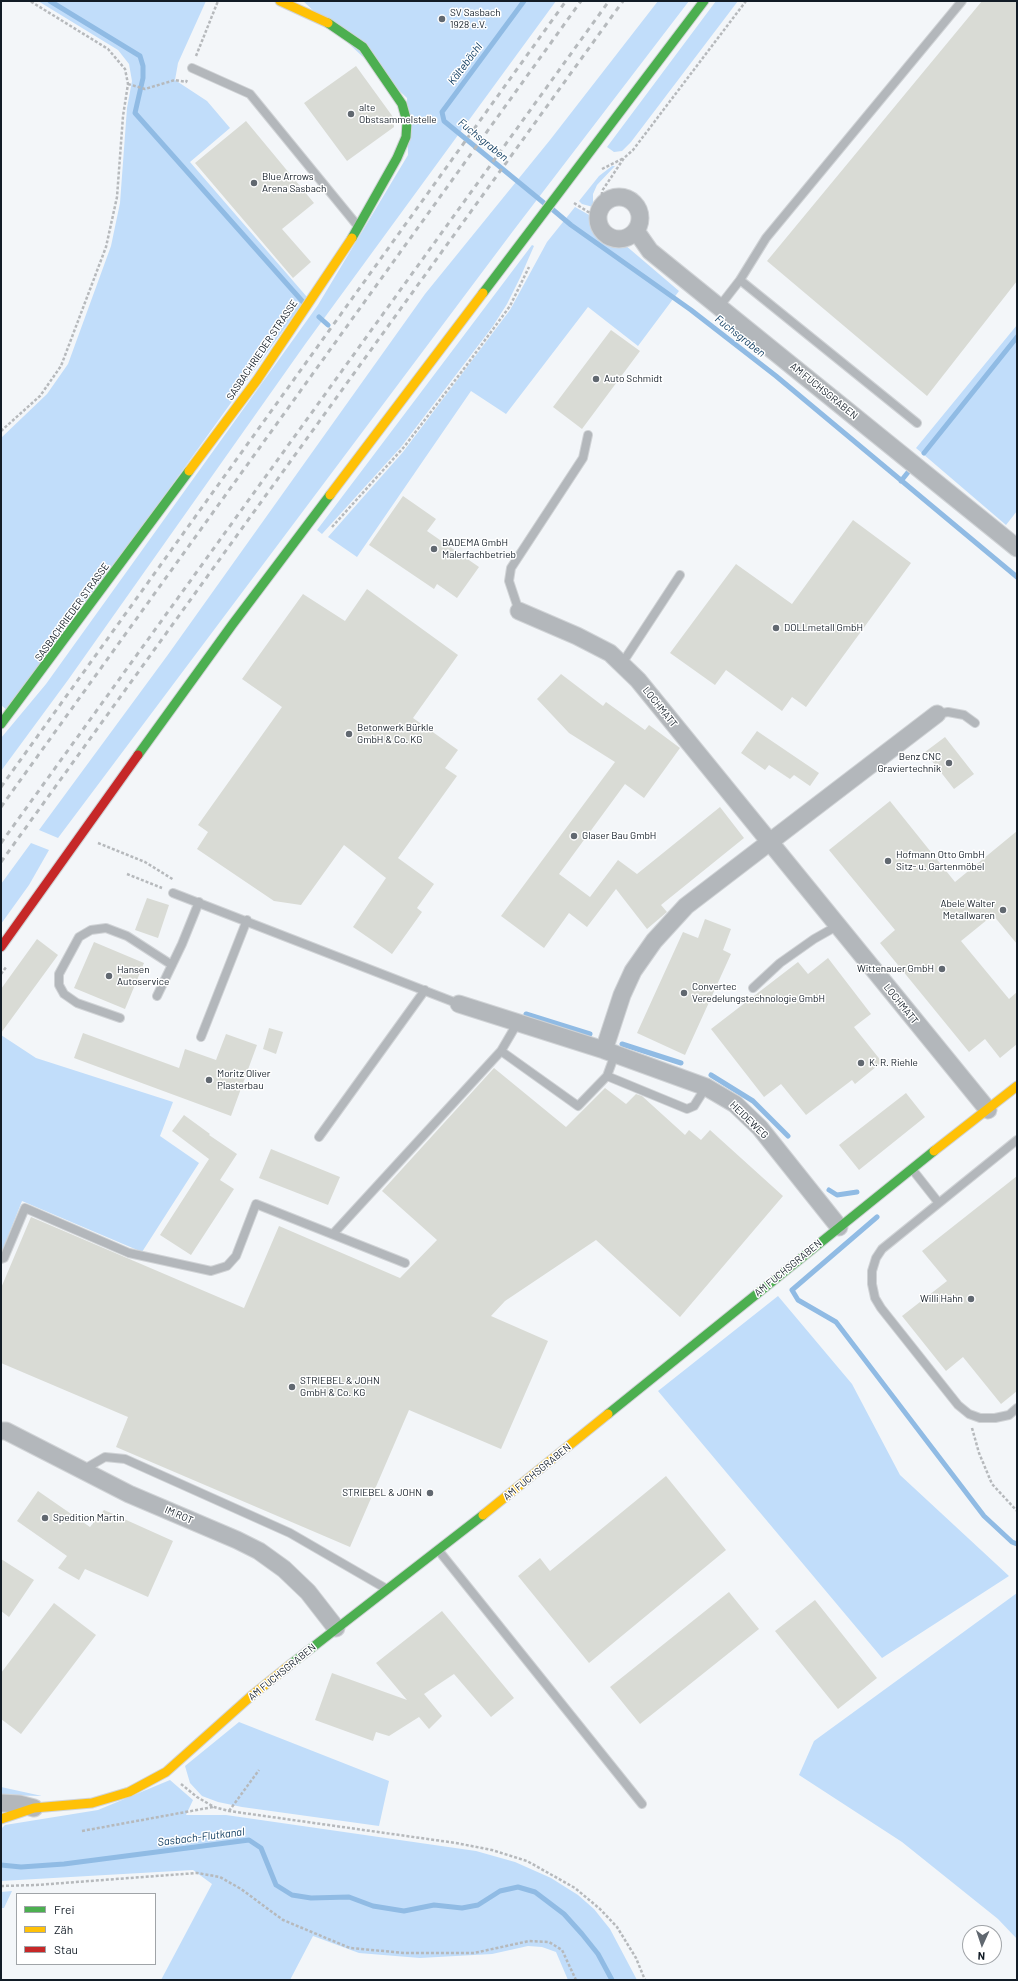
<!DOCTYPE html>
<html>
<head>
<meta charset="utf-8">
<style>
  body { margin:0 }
  #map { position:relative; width:1018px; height:1981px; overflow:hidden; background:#f3f6f9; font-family:Barlow,sans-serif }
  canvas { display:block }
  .frame { position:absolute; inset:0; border:2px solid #121c26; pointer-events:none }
  .legend { position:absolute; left:16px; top:1893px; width:140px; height:72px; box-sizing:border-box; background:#fff; border:1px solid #a0a4a8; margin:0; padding:5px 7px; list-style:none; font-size:12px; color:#121c26 }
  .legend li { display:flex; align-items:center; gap:8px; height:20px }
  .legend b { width:20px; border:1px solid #a0a4a8 }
  .north { position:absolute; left:962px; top:1925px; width:40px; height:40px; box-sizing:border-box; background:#fff; border:1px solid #a0a4a8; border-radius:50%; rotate:183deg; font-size:11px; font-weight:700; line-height:16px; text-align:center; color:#121c26 }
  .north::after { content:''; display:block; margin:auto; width:14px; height:18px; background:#616870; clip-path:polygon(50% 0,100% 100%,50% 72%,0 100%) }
</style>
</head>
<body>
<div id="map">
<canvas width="1018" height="1981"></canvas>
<div class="frame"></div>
<ul class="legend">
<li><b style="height:5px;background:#4caf50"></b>Frei</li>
<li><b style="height:5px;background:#ffc107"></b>Zäh</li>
<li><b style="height:5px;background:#c62828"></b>Stau</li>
</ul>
<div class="north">N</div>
</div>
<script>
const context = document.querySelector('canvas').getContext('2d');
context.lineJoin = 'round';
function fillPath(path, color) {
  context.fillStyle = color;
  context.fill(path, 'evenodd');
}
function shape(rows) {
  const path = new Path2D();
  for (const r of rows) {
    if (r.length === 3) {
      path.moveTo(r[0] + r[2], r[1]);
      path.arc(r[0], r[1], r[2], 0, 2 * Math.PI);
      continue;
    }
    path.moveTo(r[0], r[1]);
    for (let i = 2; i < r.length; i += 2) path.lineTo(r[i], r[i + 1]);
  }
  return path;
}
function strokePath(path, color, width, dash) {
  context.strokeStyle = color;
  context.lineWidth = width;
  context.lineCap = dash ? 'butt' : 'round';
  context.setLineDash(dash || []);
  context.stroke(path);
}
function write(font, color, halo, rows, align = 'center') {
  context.font = font + ' Barlow,sans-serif';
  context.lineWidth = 3;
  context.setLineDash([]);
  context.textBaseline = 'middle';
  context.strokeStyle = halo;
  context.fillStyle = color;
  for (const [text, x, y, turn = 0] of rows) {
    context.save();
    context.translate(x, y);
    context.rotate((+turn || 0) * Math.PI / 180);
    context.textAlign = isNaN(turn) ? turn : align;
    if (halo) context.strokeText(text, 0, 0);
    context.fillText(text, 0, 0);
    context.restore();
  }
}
fillPath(shape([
  [38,1,206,1,178,63,175,80,207,101,230,128,190,162,307,297,9,712,1,705,1,438,47,394,68,364,111,246,120,203,127,108,132,81,129,64,118,50],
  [303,1,556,1,306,343,68,680,1,771,1,738,46,684,318,305,408,155,407,98],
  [658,1,689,1,513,231,58,838,39,830,167,656,425,294,550,140],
  [716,1,738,1,631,142,622,151,614,152,607,147],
  [612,166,615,166,597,185,593,194,593,207,582,204,579,201,599,176],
  [575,207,591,216,679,291,638,346,588,307,506,414,471,391,357,557,328,537,403,452,510,310,547,242],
  [532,245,534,246,520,278,507,304,493,326,401,447,322,534,317,530],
  [1017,325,1017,511,1006,525,916,448],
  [31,843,49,850,29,885,1,924,1,884],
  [1,1035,36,1058,173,1102,160,1136,199,1163,142,1252,22,1201,1,1254],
  [778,1296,852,1384,900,1475,1009,1576,882,1658,658,1391],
  [1017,1593,1017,1939,998,1919,902,1842,799,1775,814,1741],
  [239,1722,389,1781,379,1826,242,1807,218,1802,202,1796,190,1783,185,1766],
  [170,1780,193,1800,186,1815,226,1815,476,1851,515,1862,551,1878,578,1895,594,1909,610,1929,637,1980,568,1980,556,1952,542,1947,528,1946,492,1954,420,1958,359,1953,313,1936,290,1980,161,1980,212,1884,193,1870,1,1881,1,1829,5,1825,98,1810],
  [1,1787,42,1796,1,1795],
  [12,1891,4,1908,1,1908,1,1892]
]), '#c1ddfa');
strokePath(shape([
  [50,1,140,56,143,66,143,78,135,113,303,302],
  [524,1,442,112,444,121,544,203],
  [552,209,571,225,691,310,776,376,1017,577],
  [319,317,328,325],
  [924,453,1017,337],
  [901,481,909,471],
  [526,1014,590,1034],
  [622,1044,681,1063],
  [711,1075,753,1101,788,1136],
  [829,1190,837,1195,857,1192],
  [877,1217,792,1290,798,1300,836,1322,984,1516,1012,1542,1017,1544],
  [1,1865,21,1867,64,1864,249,1840,261,1848,276,1885,292,1895,311,1898,349,1897,373,1906,404,1911,434,1905,462,1908,478,1905,500,1891,518,1887,535,1892,564,1914,582,1934,598,1954,612,1980]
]), '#90bbe4', 5);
fillPath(shape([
  [982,1,1017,1,1017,281,927,396,767,261],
  [356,66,393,117,394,127,347,161,304,103],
  [246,121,314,203,282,229,311,262,293,278,195,163],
  [611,330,640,351,582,429,553,407],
  [403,496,436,519,427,531,479,567,457,598,437,584,434,589,369,545],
  [853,520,911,563,806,707,792,697,782,711,726,670,715,685,670,653,736,564,792,604],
  [367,589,458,655,413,718,458,750,445,768,457,776,398,858,434,884,417,908,422,912,392,954,353,927,386,878,344,845,301,905,274,901,197,849,208,832,198,825,282,707,242,679,303,594,345,621],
  [561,674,603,706,606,702,645,730,649,725,680,748,644,798,625,784,559,874,590,897,618,860,637,874,720,807,744,838,661,905,667,912,647,929,616,889,587,927,569,913,544,948,501,916,615,762,569,733,537,699],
  [757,731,819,773,810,786,794,775,790,779,769,765,765,770,741,753],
  [945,737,974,774,954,789,925,752],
  [890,801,955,882,1017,831,1017,944,993,915,961,941,1009,999,1017,992,1017,1044,1000,1058,985,1039,969,1052,880,943,895,930,829,850],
  [147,898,169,905,158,938,135,930],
  [705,919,731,929,723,950,731,954,685,1055,637,1033,683,932,698,938],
  [37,939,58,955,1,1033,1,989],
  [94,942,144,963,125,1009,74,988],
  [828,958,871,1014,854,1027,882,1062,855,1084,852,1080,806,1115,781,1084,764,1097,711,1029,798,962,808,974],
  [269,1028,283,1032,276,1054,263,1049],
  [83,1033,179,1068,185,1049,216,1060,226,1034,257,1045,231,1116,74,1058],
  [494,1068,566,1127,605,1088,626,1104,636,1094,642,1096,685,1135,689,1130,701,1140,710,1130,783,1196,680,1317,596,1240,505,1301,491,1316,548,1341,501,1449,409,1410,350,1547,116,1447,128,1417,1,1363,1,1288,31,1217,244,1308,279,1226,400,1278,437,1240,382,1191],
  [906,1093,925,1117,859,1170,839,1145],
  [184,1115,210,1134,209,1135,237,1154,220,1180,234,1189,191,1255,160,1235,209,1159,172,1131],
  [271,1149,340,1177,328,1205,259,1178],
  [1017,1176,1017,1391,1001,1404,963,1357,946,1371,902,1316,947,1281,922,1251],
  [666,1476,726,1550,589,1663,518,1576,540,1558,550,1571],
  [38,1491,90,1527,104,1510,173,1541,148,1597,85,1569,79,1580,58,1568,67,1556,17,1521],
  [1,1559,34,1580,9,1617,1,1611],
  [729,1592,759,1629,640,1724,610,1687],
  [815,1600,877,1678,838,1709,775,1631],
  [54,1603,96,1635,21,1734,1,1719,1,1673],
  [442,1611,514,1698,491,1717,454,1674,424,1694,442,1716,429,1729,419,1717,389,1736,376,1732,373,1741,315,1720,332,1673,407,1700,376,1663]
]), '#d9dbd5');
const lane = shape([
  [192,68,250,94,357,225],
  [740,280,766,238,962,1],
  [719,307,740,280,917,423],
  [519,611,509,581,511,568,583,458,588,435],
  [621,665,680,575],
  [937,714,948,712,964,715,975,723],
  [173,893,459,1004],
  [753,988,780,963,814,939,837,926],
  [157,996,182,944,199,902],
  [120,1018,77,1003,64,994,59,985,59,974,79,937,91,930,106,928,127,936,172,965],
  [201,1037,247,920],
  [501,1051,578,1106,607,1076,687,1109,694,1106,706,1087],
  [607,1076,615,1054],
  [319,1137,425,990],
  [1017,1140,882,1249,876,1258,872,1271,872,1284,875,1298,881,1308,958,1405,969,1414,980,1418,995,1418,1009,1415,1017,1408],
  [912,1169,938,1202],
  [333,1234,501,1051,518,1022],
  [1,1259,4,1258,25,1208,129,1253,211,1271,227,1266,236,1256,256,1204,405,1263],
  [81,1471,105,1457,125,1459,290,1533,385,1588],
  [439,1551,642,1804]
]);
const street = shape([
  [619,218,21],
  [636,231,650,251,1017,548],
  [519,611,577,636,610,653,638,680,988,1110],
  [459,1004,604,1050,706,1087,735,1104,760,1128,839,1227],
  [604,1050,622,995,633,971,654,941,686,906,937,714],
  [1,1431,6,1431,129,1494,237,1540,259,1551,284,1569,308,1592,336,1628],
  [1,1803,19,1804,34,1808]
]);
const fast = shape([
  [328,23,363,47,402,104,407,122,406,137,397,158,352,238],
  [483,293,704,1],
  [1,724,189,471],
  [138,755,232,625,330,495],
  [608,1414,934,1151],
  [291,1664,483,1515]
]);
const slow = shape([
  [280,1,328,23],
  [189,471,257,380,352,238],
  [330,495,483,293],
  [934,1151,1017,1086],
  [483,1515,608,1414],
  [1,1819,34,1808,92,1803,129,1792,166,1772,250,1697,291,1664]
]);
const jam = shape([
  [1,947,138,755]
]);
strokePath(lane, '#d0d3d6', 10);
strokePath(street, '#d0d3d6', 19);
strokePath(fast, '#d0d3d6', 11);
strokePath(slow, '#d0d3d6', 11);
strokePath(jam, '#d0d3d6', 11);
strokePath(shape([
  [196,56,218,1],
  [128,84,145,89,175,80,186,82,187,80],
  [602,169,624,158],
  [574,203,598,218],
  [602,205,602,191,624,158,633,150,746,1],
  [1,431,40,396,61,366,106,247,117,197,123,116,128,84,125,69,108,49,30,1],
  [332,527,404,447,466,366,510,306,529,267],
  [98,843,145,862,174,880],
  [127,874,162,888],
  [1,974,7,966],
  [972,1428,979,1453,992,1484,1017,1511],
  [181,1784,197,1797,214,1807,229,1811,456,1843,492,1850,527,1861,575,1888,600,1909,617,1927,636,1958,645,1980],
  [229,1811,259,1770],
  [82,1831,213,1807],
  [1,1886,36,1885,197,1873,220,1877,241,1889,283,1920,350,1948,405,1953,474,1953,529,1941,549,1942,562,1950,576,1980]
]), '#b6b9bc', 2.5, [3, 2]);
strokePath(lane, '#b3b7bb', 8);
strokePath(street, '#b3b7bb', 17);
strokePath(fast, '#4caf50', 9);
strokePath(slow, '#ffc107', 9);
strokePath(jam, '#c62828', 9);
strokePath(shape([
  [1,787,566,1],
  [1,807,581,1],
  [1,843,609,1],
  [1,862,623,1]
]), '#b6babd', 3, [5, 5]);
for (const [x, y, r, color] of [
  [442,19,4,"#616870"],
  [351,114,4,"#616870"],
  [254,183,4,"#616870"],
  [596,379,4,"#616870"],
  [434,549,4,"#616870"],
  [776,628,4,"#616870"],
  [349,734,4,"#616870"],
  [949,763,4,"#616870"],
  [574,836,4,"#616870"],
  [888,861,4,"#616870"],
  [1003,910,4,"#616870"],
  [942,969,4,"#616870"],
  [109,976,4,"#616870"],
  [684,993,4,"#616870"],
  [861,1063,4,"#616870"],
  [209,1080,4,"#616870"],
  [971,1299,4,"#616870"],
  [292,1387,4,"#616870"],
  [430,1493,4,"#616870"],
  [45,1518,4,"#616870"]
]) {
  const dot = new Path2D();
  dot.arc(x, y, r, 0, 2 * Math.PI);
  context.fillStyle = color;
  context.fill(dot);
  strokePath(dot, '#fff', 1.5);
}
write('10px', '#121c26', '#fff', [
  ["SV Sasbach",450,13],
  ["1928 e.V.",450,25],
  ["alte",359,108],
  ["Obstsammelstelle",359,120],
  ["Blue Arrows",262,177],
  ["Arena Sasbach",262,189],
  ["Auto Schmidt",604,379],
  ["BADEMA GmbH",442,543],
  ["Malerfachbetrieb",442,555],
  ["DOLLmetall GmbH",784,628],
  ["Betonwerk Bürkle",357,728],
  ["GmbH & Co. KG",357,740],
  ["Benz CNC",941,757,"right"],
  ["Graviertechnik",941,769,"right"],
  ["Glaser Bau GmbH",582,836],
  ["Hofmann Otto GmbH",896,855],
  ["Sitz- u. Gartenmöbel",896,867],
  ["Abele Walter",995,904,"right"],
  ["Metallwaren",995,916,"right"],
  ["Wittenauer GmbH",934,969,"right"],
  ["Hansen",117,970],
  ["Autoservice",117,982],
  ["Convertec",692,987],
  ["Veredelungstechnologie GmbH",692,999],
  ["K. R. Riehle",869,1063],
  ["Moritz Oliver",217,1074],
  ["Plasterbau",217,1086],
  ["Willi Hahn",963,1299,"right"],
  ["STRIEBEL & JOHN",300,1381],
  ["GmbH & Co. KG",300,1393],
  ["STRIEBEL & JOHN",422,1493,"right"],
  ["Spedition Martin",53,1518]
], 'left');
write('10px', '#121c26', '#fff', [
  ["SASBACHRIEDER STRASSE",262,350,-56],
  ["AM FUCHSGRABEN",824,391,39],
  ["SASBACHRIEDER STRASSE",72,612,-54],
  ["LOCHMATT",660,707,51],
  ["LOCHMATT",901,1004,51],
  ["HEIDEWEG",749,1120,44],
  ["AM FUCHSGRABEN",788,1268,-39],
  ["AM FUCHSGRABEN",537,1472,-39],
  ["IM ROT",179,1515,23],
  ["AM FUCHSGRABEN",282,1672,-39]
]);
write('italic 11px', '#0b395e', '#fff', [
  ["Kältebächl",465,64,-53],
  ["Fuchsgraben",483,140,39],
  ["Fuchsgraben",740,336,38],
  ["Sasbach-Flutkanal",201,1837,-7]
]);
</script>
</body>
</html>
